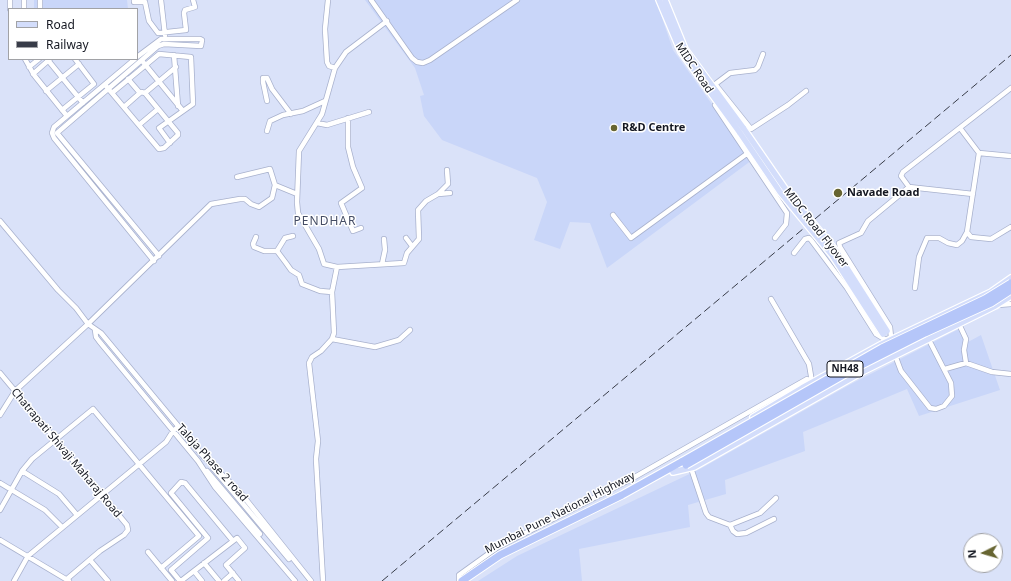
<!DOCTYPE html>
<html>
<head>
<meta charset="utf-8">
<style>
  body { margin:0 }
  #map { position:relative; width:1011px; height:581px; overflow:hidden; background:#dae2f9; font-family:"Noto Sans",sans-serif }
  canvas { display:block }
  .legend { position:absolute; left:8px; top:8px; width:130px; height:52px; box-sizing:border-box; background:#fff; border:1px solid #a1a2a6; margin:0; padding:5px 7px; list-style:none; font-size:12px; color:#141721 }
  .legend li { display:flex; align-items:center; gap:8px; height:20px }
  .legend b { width:20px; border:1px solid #a1a2a6 }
  .north { position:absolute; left:963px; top:533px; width:40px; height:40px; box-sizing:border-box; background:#fff; border:1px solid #a1a2a6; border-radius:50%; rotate:265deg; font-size:11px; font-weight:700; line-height:16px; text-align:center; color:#141721 }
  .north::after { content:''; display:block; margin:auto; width:14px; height:18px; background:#676531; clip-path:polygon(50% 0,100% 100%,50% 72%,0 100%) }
</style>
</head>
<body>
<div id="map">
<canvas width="1011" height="581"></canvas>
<ul class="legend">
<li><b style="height:5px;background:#d3ddfb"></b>Road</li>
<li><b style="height:5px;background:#383c48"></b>Railway</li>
</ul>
<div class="north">N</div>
</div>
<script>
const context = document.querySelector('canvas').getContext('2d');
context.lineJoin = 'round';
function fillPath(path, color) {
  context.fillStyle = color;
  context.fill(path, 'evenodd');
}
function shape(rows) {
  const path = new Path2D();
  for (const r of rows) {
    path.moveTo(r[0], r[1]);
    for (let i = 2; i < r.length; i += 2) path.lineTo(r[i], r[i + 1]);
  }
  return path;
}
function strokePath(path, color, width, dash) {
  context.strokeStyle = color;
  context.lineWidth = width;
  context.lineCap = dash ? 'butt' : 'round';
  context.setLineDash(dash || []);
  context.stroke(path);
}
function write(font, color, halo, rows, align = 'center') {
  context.font = font + ' "Noto Sans",sans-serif';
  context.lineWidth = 3;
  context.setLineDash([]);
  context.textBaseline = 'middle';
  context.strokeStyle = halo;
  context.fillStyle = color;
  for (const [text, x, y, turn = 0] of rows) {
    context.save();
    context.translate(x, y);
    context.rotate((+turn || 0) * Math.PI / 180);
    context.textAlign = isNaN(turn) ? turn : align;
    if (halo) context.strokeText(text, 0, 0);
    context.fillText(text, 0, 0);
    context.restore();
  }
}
fillPath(shape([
  [34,0,127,0,128,9,34,9],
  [365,0,656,0,673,50,752,160,607,268,590,223,570,222,560,249,534,240,547,202,537,178,442,140,424,116,420,96,424,95,415,68],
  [961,328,968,342,981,335,1000,390,919,416,907,389,803,432,805,451,725,480,726,494,688,505,690,527,579,549,582,581,478,581,517,556,700,469,851,384]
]), '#c9d6f9');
const minor = shape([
  [134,0,134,2,145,2,149,21,158,33,186,30,184,13,185,10,195,7,193,0],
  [161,0,165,35],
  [328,0,325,29,327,62,329,66,335,68],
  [371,0,412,58,417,62,423,63,430,60,517,0],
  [10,9,10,0],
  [24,9,24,0],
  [40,9,40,0],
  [387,21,346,52,335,68,322,114,299,151,297,202,298,213,319,249,324,264,337,267,404,263,407,253,419,239,418,210,426,201,438,194,450,193],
  [174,55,178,106],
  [137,57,161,39,200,39,202,40,201,46,164,44,158,46,57,133,159,256],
  [25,59,34,75,67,116],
  [47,59,83,103],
  [135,59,54,127,52,133,54,138,154,261],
  [143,62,183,111],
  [29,67,39,59],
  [33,74,50,59],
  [128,79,140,93],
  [715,84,751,129,788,105,806,91],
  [714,85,730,73,755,70,758,67,763,54],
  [106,86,159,149,164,148,178,135,178,133,145,93,141,92,124,107],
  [46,91,79,64],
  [112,93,159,54,191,57,193,104,159,128,170,143],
  [145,93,176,67],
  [267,101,263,82,263,78,267,78,272,89,291,114],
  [718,103,715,105,787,213,786,224,775,238],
  [62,110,94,84,75,59],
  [348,118,348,147,353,167,362,188,341,203,353,231,361,228],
  [317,123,327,125,369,112],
  [139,125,158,109],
  [960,128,979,153,967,232,971,237,991,239,1011,227],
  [267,131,270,121,283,115,303,111,325,101],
  [979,153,1011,156],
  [237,177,270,169,275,185,297,194],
  [909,187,901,176,903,172,1011,88],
  [438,194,448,184,447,170],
  [613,215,631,238,748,153],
  [0,221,58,290,76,308,88,324,211,204,240,199,245,199,251,204,259,207,272,198,275,185],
  [293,236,285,238,277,251,286,263,291,270,299,275,302,284,320,291,332,292],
  [256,237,253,244,254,247,264,251,277,251],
  [406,238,412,246],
  [794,253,805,239,809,238,811,240,847,288,876,334,886,340,891,337,890,327,840,247,839,243,861,233,868,221,909,187,973,194],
  [382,264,385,250,384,239],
  [915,288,919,257,927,238,939,238,948,243,957,245,962,241,967,232],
  [771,299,809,364,812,382],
  [998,305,1011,304],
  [959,324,966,339,964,350,966,363],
  [95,330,96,337,99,341,198,461,215,487,295,581],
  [332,339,375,347,399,340,410,330],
  [895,355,901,371,930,408,936,409,944,406,952,396,951,383,928,338],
  [945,369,966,363,992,372,1011,374],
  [0,373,127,525,128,530,124,535,100,551,67,579],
  [0,415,15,391,88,324,101,333,203,456,240,492,311,581],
  [213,468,289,559],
  [691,468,706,513,709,517,730,525,733,531,737,534,746,533,774,519],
  [22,471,59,494,77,515],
  [207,471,260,534],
  [0,483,45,510,62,527],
  [0,510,22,471,32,459,93,409,199,536,161,568],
  [730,525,760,513,776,498],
  [0,540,69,581],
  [148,552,172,581],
  [90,560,108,581],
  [204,563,219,581],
  [194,571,202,581],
  [14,581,28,556,166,442,173,431,178,427],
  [180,581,171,570,208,538,171,493,181,482,185,483,233,541],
  [181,581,237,538,245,548,226,565,239,581],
  [224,581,233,573],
  [323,581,316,459,318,441,309,363,312,357,321,351,332,339,334,333,332,292,337,267],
  [459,581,459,575,498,547,633,478,807,379,812,382]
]);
const major = shape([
  [659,0,681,52,740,133],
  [665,0,685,49,744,129],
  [753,417,802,388,882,344,991,292,1011,278],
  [673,472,694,467,862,372,995,306,1011,296]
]);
const highway = shape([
  [462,581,500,555,622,495,683,461]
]);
strokePath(minor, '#a8b1cd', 6);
strokePath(major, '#fff', 8);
strokePath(highway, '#fff', 9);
strokePath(minor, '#fff', 4.5);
strokePath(major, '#d3ddfb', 5.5);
strokePath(highway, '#b5c6f9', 7);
strokePath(shape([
  [382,581,1011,55]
]), '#383c48', 1, [8, 4]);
const majorBridge = shape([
  [744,129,786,190,836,251,887,331],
  [740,133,780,192,832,255,883,334]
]);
const highwayBridge = shape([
  [683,461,882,348,985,299,1011,283],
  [686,465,854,369,925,333,991,303,1011,290]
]);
strokePath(majorBridge, '#fff', 8, []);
strokePath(highwayBridge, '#fff', 9, []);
strokePath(majorBridge, '#d3ddfb', 5.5);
strokePath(highwayBridge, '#b5c6f9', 7);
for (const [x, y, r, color] of [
  [614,128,4,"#676531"],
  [838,193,5,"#676531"]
]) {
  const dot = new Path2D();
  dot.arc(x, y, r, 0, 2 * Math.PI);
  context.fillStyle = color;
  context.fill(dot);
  strokePath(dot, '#fff', 1.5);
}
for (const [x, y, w] of [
  [845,369,36]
]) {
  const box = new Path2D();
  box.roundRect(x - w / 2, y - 8, w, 16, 3);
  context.fillStyle = '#fff';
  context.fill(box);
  strokePath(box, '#141721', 1);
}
write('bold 10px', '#141721', null, [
  ["NH48",845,369]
]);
write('11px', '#141721', '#fff', [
  ["MIDC Road",694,68,56],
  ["MIDC Road Flyover",816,228,52],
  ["Chatrapati Shivaji Maharaj Road",66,453,50],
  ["Taloja Phase 2 road",212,463,48],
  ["Mumbai Pune National Highway",560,513,-27]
]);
write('bold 11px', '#141721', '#fff', [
  ["R&D Centre",622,128],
  ["Navade Road",847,193]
], 'left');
context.letterSpacing = '1px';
write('12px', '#454d65', '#fff', [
  ["PENDHAR",325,222]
]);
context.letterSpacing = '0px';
</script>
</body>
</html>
